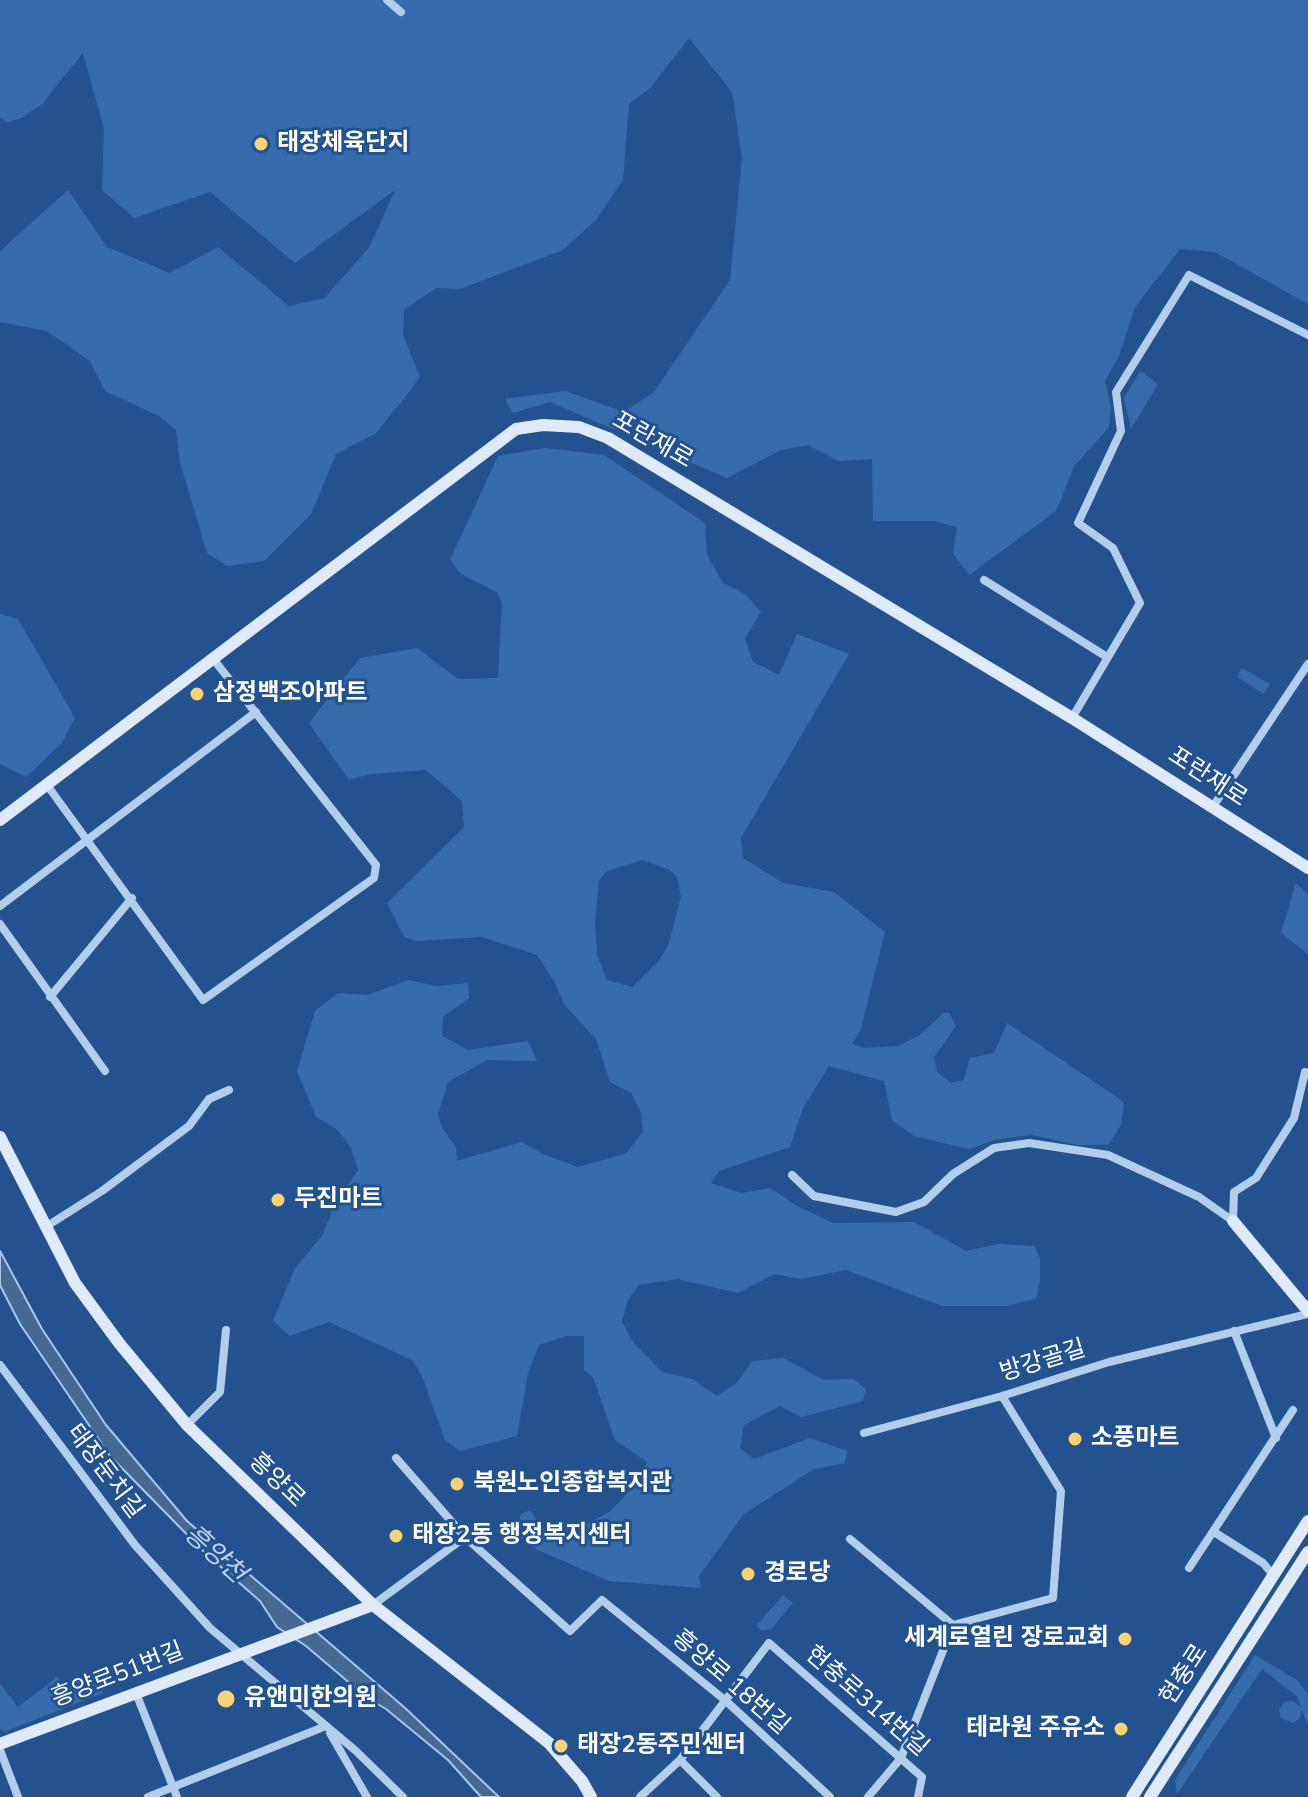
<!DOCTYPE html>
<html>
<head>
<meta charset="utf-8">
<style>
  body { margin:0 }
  canvas { display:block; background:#23528f }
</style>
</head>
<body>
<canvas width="1308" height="1797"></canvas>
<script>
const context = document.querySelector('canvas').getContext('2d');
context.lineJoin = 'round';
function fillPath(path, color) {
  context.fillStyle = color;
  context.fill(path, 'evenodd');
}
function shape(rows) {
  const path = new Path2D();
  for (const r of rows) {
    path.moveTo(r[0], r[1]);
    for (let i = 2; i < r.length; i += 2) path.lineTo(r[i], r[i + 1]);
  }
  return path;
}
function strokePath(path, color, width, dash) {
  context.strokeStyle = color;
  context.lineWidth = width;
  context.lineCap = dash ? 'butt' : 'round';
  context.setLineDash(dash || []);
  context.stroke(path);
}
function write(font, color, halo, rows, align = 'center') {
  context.font = font + ' "Nunito Sans","Noto Sans KR",sans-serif';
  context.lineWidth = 6;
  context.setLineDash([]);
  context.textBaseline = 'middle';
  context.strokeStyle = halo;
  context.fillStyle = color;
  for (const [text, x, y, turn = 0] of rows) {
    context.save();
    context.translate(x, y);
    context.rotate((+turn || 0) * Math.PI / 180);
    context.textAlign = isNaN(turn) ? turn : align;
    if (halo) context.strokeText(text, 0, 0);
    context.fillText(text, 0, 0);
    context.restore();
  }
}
fillPath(shape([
  [0,0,1308,0,1308,304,1215,252,1180,249,1135,307,1119,356,1105,381,1111,408,1109,427,1075,465,1056,511,969,575,953,553,957,527,934,521,873,521,872,459,838,461,808,445,781,450,727,478,550,402,513,413,505,399,565,391,624,412,654,392,730,280,742,158,732,92,689,38,650,88,629,104,623,180,596,220,563,250,460,289,436,288,404,310,403,335,420,377,406,396,375,434,336,454,311,514,264,561,227,566,207,553,180,462,176,430,159,416,105,391,90,361,47,331,0,322,0,251,68,190,107,247,170,273,218,247,289,306,325,298,370,246,395,190,295,263,210,192,134,218,102,190,104,129,83,53,42,104,22,118,8,122,0,118],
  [1140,371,1158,384,1131,429,1124,398],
  [545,448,604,455,705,523,707,555,723,583,746,595,761,612,745,638,753,662,779,675,797,634,849,654,741,838,743,858,783,883,834,892,885,932,861,1029,852,1044,865,1048,898,1046,918,1036,944,1013,949,1013,956,1026,934,1057,937,1072,951,1083,964,1080,970,1058,994,1053,1007,1023,1124,1102,1121,1125,1108,1145,1078,1145,1032,1135,998,1139,969,1149,914,1136,892,1120,884,1081,829,1066,803,1108,790,1147,719,1171,711,1183,741,1193,770,1188,797,1206,833,1223,914,1222,966,1251,998,1244,1034,1246,1040,1258,1040,1281,1036,1299,1006,1306,942,1306,846,1270,801,1279,774,1274,738,1293,678,1279,639,1285,628,1300,622,1322,633,1342,662,1372,692,1379,717,1396,737,1383,752,1361,783,1358,824,1380,853,1379,866,1389,863,1401,801,1417,780,1406,744,1425,740,1448,754,1459,810,1438,847,1451,845,1463,814,1469,744,1514,699,1576,701,1588,609,1581,538,1550,516,1535,521,1513,530,1511,547,1533,583,1526,609,1512,640,1481,647,1462,615,1440,593,1377,584,1370,584,1336,566,1336,539,1345,528,1373,517,1436,460,1451,445,1440,422,1376,412,1360,329,1322,290,1336,273,1321,295,1268,322,1236,335,1204,358,1170,351,1148,338,1130,316,1117,297,1071,315,1011,338,993,367,995,408,980,436,986,468,983,469,998,443,1017,442,1036,468,1050,528,1041,537,1061,487,1060,448,1082,438,1114,442,1128,456,1147,457,1161,522,1142,545,1155,578,1167,625,1154,643,1132,641,1113,631,1093,610,1082,596,1039,564,1004,554,981,537,955,482,937,417,941,404,937,387,903,464,827,462,801,426,770,370,774,349,780,309,723,360,658,417,648,458,679,498,678,502,603,498,593,461,574,450,560,498,456],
  [643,860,670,870,677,877,681,897,668,946,659,960,632,987,607,980,597,955,595,923,599,880,607,871],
  [0,614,18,619,75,718,62,743,26,777,0,764],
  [1242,668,1270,684,1264,694,1237,677],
  [1296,883,1308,894,1308,954,1281,933],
  [783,1595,793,1603,771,1629,762,1631,756,1626],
  [1255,1655,1297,1680,1308,1694,1308,1725,1302,1710,1300,1718,1293,1723,1281,1718,1279,1710,1284,1702,1293,1701,1301,1707,1298,1697,1262,1669,1177,1794,1175,1780],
  [94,1670,103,1693,4,1732,0,1728,0,1684,18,1707,57,1677,65,1687]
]), '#376cac');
const water = shape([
  [0,1251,42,1329,106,1425,187,1521,404,1707,499,1797,481,1797,448,1760,386,1709,366,1697,306,1646,277,1627,260,1601,205,1553,110,1456,20,1324,4,1293,0,1285,0,1251]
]);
fillPath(water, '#476893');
strokePath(water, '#a7c8ed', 2);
strokePath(shape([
  [387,0,401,12],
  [984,580,1107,657],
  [1072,718,1140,603,1113,548,1078,523,1121,431,1116,392,1189,275,1308,335],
  [47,785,203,1000,374,878,376,865,214,660],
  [1212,808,1308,664],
  [0,906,256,712],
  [0,924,105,1071],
  [50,997,132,898],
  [792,1175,814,1196,896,1212,924,1202,953,1174,994,1148,1029,1143,1108,1155,1199,1197,1233,1221],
  [1233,1221,1234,1192,1256,1178,1294,1118,1305,1072],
  [47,1226,102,1191,189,1126,209,1099,229,1090],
  [1234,1331,1276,1438],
  [0,1365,135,1545,210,1628,356,1751,403,1797],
  [187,1425,220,1392,226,1330],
  [864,1433,1002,1396,1109,1362,1308,1314],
  [396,1458,465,1537],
  [1214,1532,1263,1563,1274,1576],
  [850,1539,953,1625],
  [1189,1568,1293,1410],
  [373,1605,465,1537,570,1631,602,1600,726,1701,830,1797],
  [953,1625,1053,1598,1061,1491,1002,1396],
  [136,1693,177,1797],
  [330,1733,367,1797],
  [0,1750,18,1797],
  [680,1760,717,1797],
  [148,1797,326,1726],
  [640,1797,680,1760,769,1643,922,1777,918,1797],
  [868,1797,901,1758,953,1625]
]), '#b3cdec', 8);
strokePath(shape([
  [0,820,516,429,543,425,579,427,608,438,1072,718,1308,868],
  [0,1137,75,1283,119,1343,187,1425,373,1605,549,1743,582,1781,591,1797],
  [1233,1221,1308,1311],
  [0,1744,373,1605],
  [1132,1797,1308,1521],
  [1150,1797,1308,1552]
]), '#dfeaf9', 12);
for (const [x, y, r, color] of [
  [261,144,8,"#f7d276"],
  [197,694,8,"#f7d276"],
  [278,1200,8,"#f7d276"],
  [1075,1439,8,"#f7d276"],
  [457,1484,8,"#f7d276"],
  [396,1536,8,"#f7d276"],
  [748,1574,8,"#f7d276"],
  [1125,1639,8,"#f7d276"],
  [226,1699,10,"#f7d276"],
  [1121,1729,8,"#f7d276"],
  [561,1746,8,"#f7d276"]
]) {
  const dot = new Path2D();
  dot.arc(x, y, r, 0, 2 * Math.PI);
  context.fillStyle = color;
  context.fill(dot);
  strokePath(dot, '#23528f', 3);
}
write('bold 24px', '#fff', '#23528f', [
  ["태장체육단지",277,144],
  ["삼정백조아파트",213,694],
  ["두진마트",294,1200],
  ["소풍마트",1091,1439],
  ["북원노인종합복지관",473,1484],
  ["태장2동 행정복지센터",412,1536],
  ["경로당",764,1574],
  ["세계로열린 장로교회",1109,1639,"right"],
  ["유앤미한의원",244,1699],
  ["테라원 주유소",1105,1729,"right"],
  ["태장2동주민센터",577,1746]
], 'left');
write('24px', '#fff', '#23528f', [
  ["포란재로",652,441,30],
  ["포란재로",1207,778,33],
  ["방강골길",1043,1362,-17],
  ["태장둔치길",104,1472,53],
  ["흥양로",276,1481,44],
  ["현충로",1185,1675,-57],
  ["흥양로51번길",118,1676,-21],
  ["흥양로 18번길",730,1683,41],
  ["현충로314번길",866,1702,41]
]);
write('italic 26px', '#bfd7f3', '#23528f', [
  ["흥양천",214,1555,42]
]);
</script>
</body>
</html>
